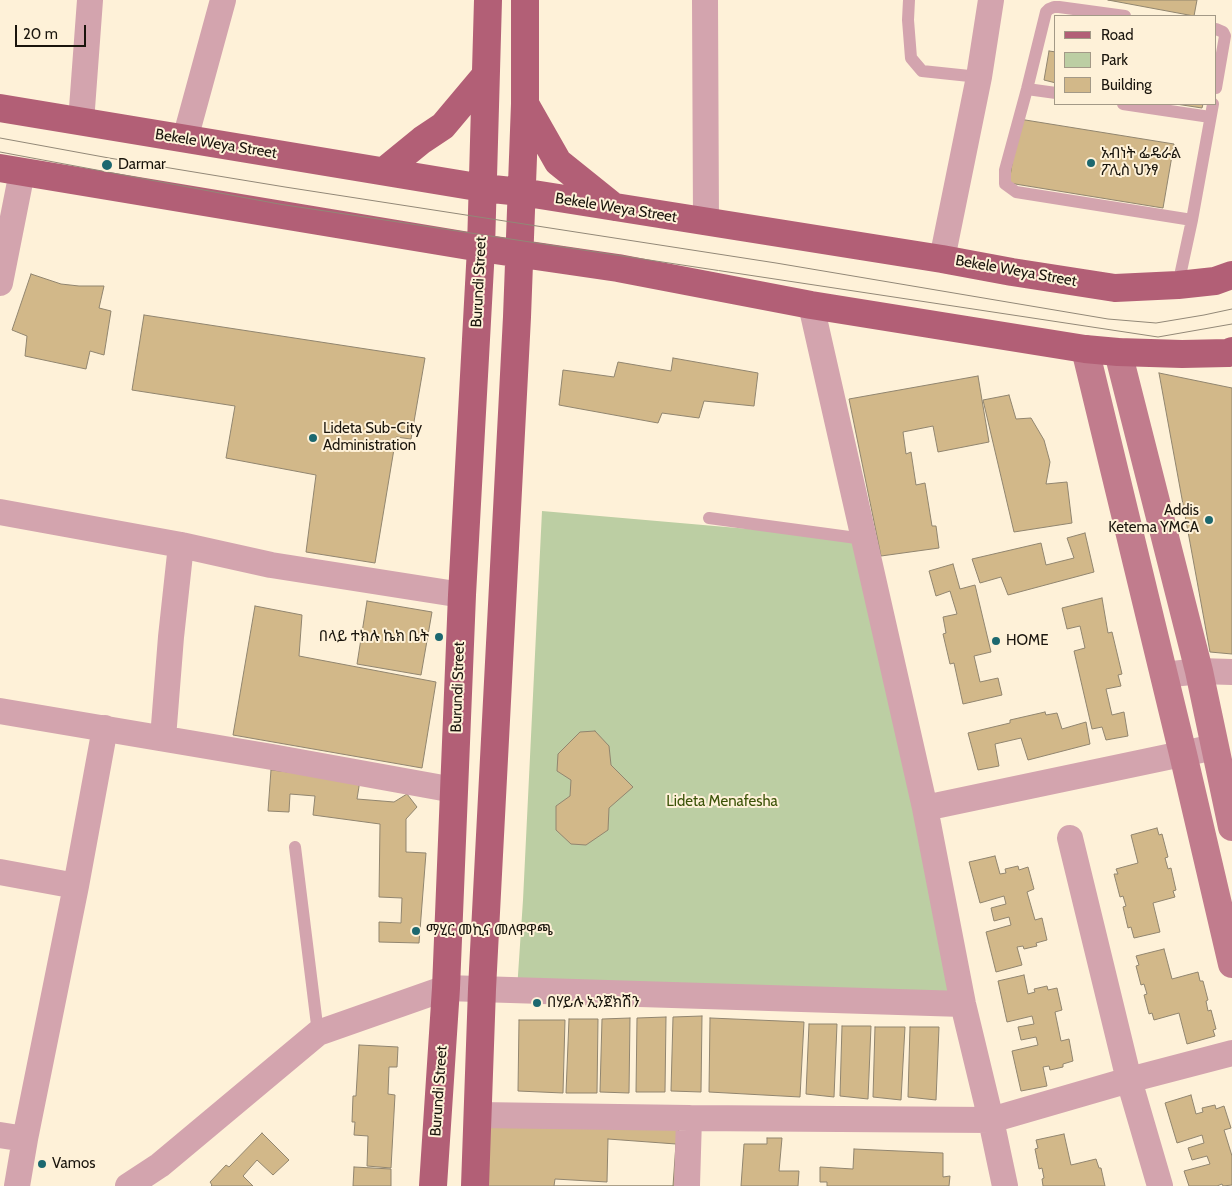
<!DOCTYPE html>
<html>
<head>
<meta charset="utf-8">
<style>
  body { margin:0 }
  #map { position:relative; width:1232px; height:1186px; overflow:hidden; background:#fef1d8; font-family:Cabin,sans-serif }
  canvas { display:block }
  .legend { position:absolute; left:1054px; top:15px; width:162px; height:90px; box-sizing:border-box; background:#fef1d8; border:1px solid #a39987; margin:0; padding:6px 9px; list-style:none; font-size:15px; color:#1a150d }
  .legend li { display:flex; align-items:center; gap:10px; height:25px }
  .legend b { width:25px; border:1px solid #a39987 }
  .scale { position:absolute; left:15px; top:25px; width:71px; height:22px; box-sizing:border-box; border:2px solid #1a150d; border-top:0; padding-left:6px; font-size:15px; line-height:18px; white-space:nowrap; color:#1a150d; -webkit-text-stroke:4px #fef1d8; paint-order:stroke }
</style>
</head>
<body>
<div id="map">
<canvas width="1232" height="1186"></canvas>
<ul class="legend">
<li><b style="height:6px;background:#b25f76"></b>Road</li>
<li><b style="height:14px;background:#bccea3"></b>Park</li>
<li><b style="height:14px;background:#d2b889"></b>Building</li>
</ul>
<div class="scale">20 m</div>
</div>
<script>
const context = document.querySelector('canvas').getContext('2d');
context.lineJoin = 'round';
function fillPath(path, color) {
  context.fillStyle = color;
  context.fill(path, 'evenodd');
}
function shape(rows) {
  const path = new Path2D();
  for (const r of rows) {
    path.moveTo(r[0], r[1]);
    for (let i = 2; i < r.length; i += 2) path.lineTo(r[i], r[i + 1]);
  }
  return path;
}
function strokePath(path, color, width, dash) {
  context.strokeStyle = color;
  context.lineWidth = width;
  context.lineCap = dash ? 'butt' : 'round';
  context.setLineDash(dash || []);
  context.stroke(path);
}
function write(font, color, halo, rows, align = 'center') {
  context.font = font + ' Cabin,"Noto Sans Ethiopic",sans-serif';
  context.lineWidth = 4;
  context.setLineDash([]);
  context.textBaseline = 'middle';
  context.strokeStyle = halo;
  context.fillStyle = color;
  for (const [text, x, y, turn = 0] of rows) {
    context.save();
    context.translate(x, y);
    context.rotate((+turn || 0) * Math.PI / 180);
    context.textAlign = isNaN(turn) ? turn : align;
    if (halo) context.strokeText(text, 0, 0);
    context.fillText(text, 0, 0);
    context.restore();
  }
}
fillPath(shape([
  [542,511,864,539,963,1004,517,990,523,900]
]), '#bccea3');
const building = shape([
  [1108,0,1197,0,1194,16,1108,0],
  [1049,51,1056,52,1056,83,1044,80,1049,51],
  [1176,104,1203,104,1202,108,1176,104],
  [1019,119,1174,144,1163,208,1009,183,1019,119],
  [31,274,61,284,79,286,104,286,99,308,111,311,104,355,90,351,86,369,25,356,27,336,12,330,31,274],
  [144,315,425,358,411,439,396,437,375,563,306,552,316,475,226,458,235,406,132,390,144,315],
  [673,358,758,373,754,406,704,401,699,418,662,413,658,423,559,405,563,370,614,377,618,362,671,371,673,358],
  [1159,373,1232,388,1232,654,1210,652,1159,373],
  [978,376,989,442,938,452,933,426,903,432,906,454,911,452,916,485,925,483,932,526,936,526,939,548,881,556,849,399,978,376],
  [1009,395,1016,419,1031,418,1044,440,1050,462,1046,484,1067,482,1072,523,1014,532,983,400,1009,395],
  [1085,533,1094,572,1008,595,1001,577,980,583,972,559,1041,543,1046,565,1074,558,1067,538,1085,533],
  [953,564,960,589,975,585,991,652,974,656,980,682,998,678,1002,695,963,704,954,663,950,664,943,634,946,633,943,617,957,614,950,591,936,596,929,571,953,564],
  [1102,598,1108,633,1112,632,1122,674,1118,675,1121,686,1106,689,1112,715,1124,712,1128,736,1106,740,1102,727,1092,729,1074,651,1085,648,1080,626,1067,629,1062,608,1102,598],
  [367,601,432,612,421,675,357,664,367,601],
  [255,606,302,615,299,656,436,682,422,768,233,735,255,606],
  [1045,712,1046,715,1057,713,1062,729,1086,722,1090,744,1028,760,1021,738,995,744,999,766,978,770,968,733,1010,723,1010,720,1045,712],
  [595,731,609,746,611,765,633,787,609,808,608,830,586,845,571,844,556,830,556,806,570,796,571,780,557,771,558,754,580,732,595,731],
  [271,770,360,780,357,799,394,802,407,794,417,807,406,819,406,852,426,853,419,943,379,942,379,922,401,923,402,898,379,897,380,824,313,815,315,796,290,794,289,812,268,811,271,770],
  [1157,828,1159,835,1162,834,1168,857,1165,858,1168,869,1171,868,1176,890,1173,891,1175,897,1153,903,1160,932,1134,938,1131,927,1128,928,1123,907,1126,906,1123,896,1120,897,1114,874,1118,874,1116,869,1138,863,1131,835,1157,828],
  [995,856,1000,874,1006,873,1005,869,1018,866,1019,870,1028,867,1034,889,1027,892,1035,920,1042,918,1047,940,1036,943,1037,946,1024,949,1023,946,1017,947,1022,965,996,972,986,932,1011,925,1009,917,994,921,991,908,1006,904,1004,896,980,903,969,862,995,856],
  [1164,949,1172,979,1198,972,1200,981,1203,981,1208,1000,1206,1001,1208,1011,1211,1010,1216,1029,1213,1030,1215,1036,1187,1044,1179,1013,1154,1020,1152,1013,1149,1014,1144,995,1147,994,1144,984,1141,985,1136,966,1139,965,1136,956,1164,949],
  [1024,975,1028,994,1035,992,1034,989,1047,986,1048,990,1057,988,1062,1010,1055,1012,1061,1041,1069,1039,1073,1061,1063,1064,1063,1067,1050,1070,1049,1066,1043,1067,1047,1086,1021,1091,1012,1051,1038,1045,1036,1037,1021,1040,1018,1027,1034,1024,1032,1016,1007,1022,998,981,1024,975],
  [702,1016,701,1092,671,1091,673,1017,702,1016],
  [666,1017,665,1092,636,1092,637,1018,666,1017],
  [630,1018,629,1093,600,1092,602,1019,630,1018],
  [710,1018,804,1022,800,1097,709,1092,710,1018],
  [569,1019,598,1019,597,1093,566,1093,569,1019],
  [519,1020,565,1020,563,1093,518,1091,519,1020],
  [809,1024,837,1024,834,1097,806,1094,809,1024],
  [842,1026,871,1026,868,1099,840,1096,842,1026],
  [875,1027,905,1027,901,1100,873,1097,875,1027],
  [910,1027,939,1027,936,1100,908,1097,910,1027],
  [359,1045,398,1047,397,1067,389,1067,388,1094,395,1095,391,1168,367,1166,368,1136,354,1135,355,1122,352,1122,353,1096,356,1096,359,1045],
  [1191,1095,1196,1114,1203,1112,1202,1108,1215,1105,1216,1109,1224,1106,1231,1128,1224,1130,1232,1156,1232,1185,1223,1186,1222,1184,1217,1186,1189,1186,1184,1171,1210,1164,1207,1156,1192,1160,1188,1148,1204,1143,1202,1135,1177,1143,1165,1103,1191,1095],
  [484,1121,679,1124,676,1186,482,1186,484,1121],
  [262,1133,289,1160,273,1175,257,1160,243,1176,253,1186,211,1186,212,1185,210,1182,226,1165,229,1167,262,1133],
  [1064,1134,1071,1165,1096,1159,1099,1168,1101,1168,1105,1186,1043,1186,1042,1179,1044,1178,1042,1168,1039,1169,1035,1149,1038,1148,1036,1140,1064,1134],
  [767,1138,782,1138,779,1171,799,1171,798,1186,741,1186,744,1144,767,1144,767,1138],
  [608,1139,676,1144,673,1186,554,1186,555,1179,607,1182,608,1139],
  [854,1149,943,1153,943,1177,950,1176,949,1186,827,1186,827,1182,820,1182,820,1167,853,1169,854,1149],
  [354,1167,391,1169,391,1186,353,1186,354,1167]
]);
fillPath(building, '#d2b889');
strokePath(building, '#91856f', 1);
strokePath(shape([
  [909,0,908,20,911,58,922,71,979,77],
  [1125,16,1059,7,1054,7,1049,9,1046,12,1027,89,1005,170,1005,184,1016,192,1192,220],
  [1216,29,1223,32,1225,36,1216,88],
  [1027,89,1056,93],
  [1123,104,1210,117],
  [1178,285,1192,220,1213,104],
  [709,518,864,539],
  [295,847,318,1033]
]), '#d3a4ae', 12);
strokePath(shape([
  [705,0,706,222],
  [81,122,90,0],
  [185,139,223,0],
  [942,259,979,77,991,0],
  [0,283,22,172],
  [811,305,925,808,963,1004,991,1120,1005,1186],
  [0,512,181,545,271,565,462,595],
  [1164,675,1199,671,1232,672],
  [0,711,272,757,454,790],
  [163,738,171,637,181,545],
  [925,808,1215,747],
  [1070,838,1129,1080,1160,1186],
  [0,872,76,886],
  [478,1115,689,1118,991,1120,1129,1080,1232,1053],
  [0,1135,25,1139],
  [17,1186,25,1139,76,886,105,728],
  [128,1186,160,1165,318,1033,446,988,963,1004],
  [687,1186,689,1118]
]), '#d3a4ae', 26);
strokePath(shape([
  [1085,349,1183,754,1232,964],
  [1118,352,1199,671,1232,827]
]), '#c17c8d', 28);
strokePath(shape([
  [525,104,558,162,614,207],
  [0,108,483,188,521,192,942,259,1012,272,1115,288,1178,285,1215,281,1232,275],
  [0,168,481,248,618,268,811,305,1085,349,1118,352,1182,354,1228,353,1232,351],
  [384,171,422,140,443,126,485,76],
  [433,1186,446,988,462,595,481,248,488,0],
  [475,1186,482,989,517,317,525,104,525,0]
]), '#b25f76', 28);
strokePath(shape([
  [0,138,109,158,285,187,776,263,1108,319,1156,323,1204,315,1232,309],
  [0,152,279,204,1158,337,1232,324]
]), '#928877', 1);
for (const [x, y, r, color] of [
  [1091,163,5,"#1c686f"],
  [107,165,6,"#1c686f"],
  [313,438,5,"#1c686f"],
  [1209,520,5,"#1c686f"],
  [439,637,5,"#1c686f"],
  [996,641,5,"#1c686f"],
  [416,931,5,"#1c686f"],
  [537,1003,5,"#1c686f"],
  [42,1164,5,"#1c686f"]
]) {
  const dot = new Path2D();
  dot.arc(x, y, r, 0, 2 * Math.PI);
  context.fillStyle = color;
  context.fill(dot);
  strokePath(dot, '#fef1d8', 2);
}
write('15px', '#1a150d', '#fef1d8', [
  ["Bekele Weya Street",216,144,9],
  ["Bekele Weya Street",616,208,9],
  ["Bekele Weya Street",1016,271,10],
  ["Burundi Street",479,282,-87],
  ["Burundi Street",458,687,-88],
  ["Burundi Street",439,1091,-86]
]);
write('15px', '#1a150d', '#fef1d8', [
  ["አብነት ፌዴራል",1101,154],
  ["ፖሊስ ህንፃ",1101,171],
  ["Darmar",118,165],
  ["Lideta Sub-City",323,429],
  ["Administration",323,446],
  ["Addis",1199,511,"right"],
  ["Ketema YMCA",1199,528,"right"],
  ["በላይ ተክሉ ኬክ ቤት",429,637,"right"],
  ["HOME",1006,641],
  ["ማሂር መኪና መለዋዋጫ",426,931],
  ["በሃይሉ ኢንጀክሽን",547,1003],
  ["Vamos",52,1164]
], 'left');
write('15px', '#3c5308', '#fef1d8', [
  ["Lideta Menafesha",722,802]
]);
</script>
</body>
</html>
